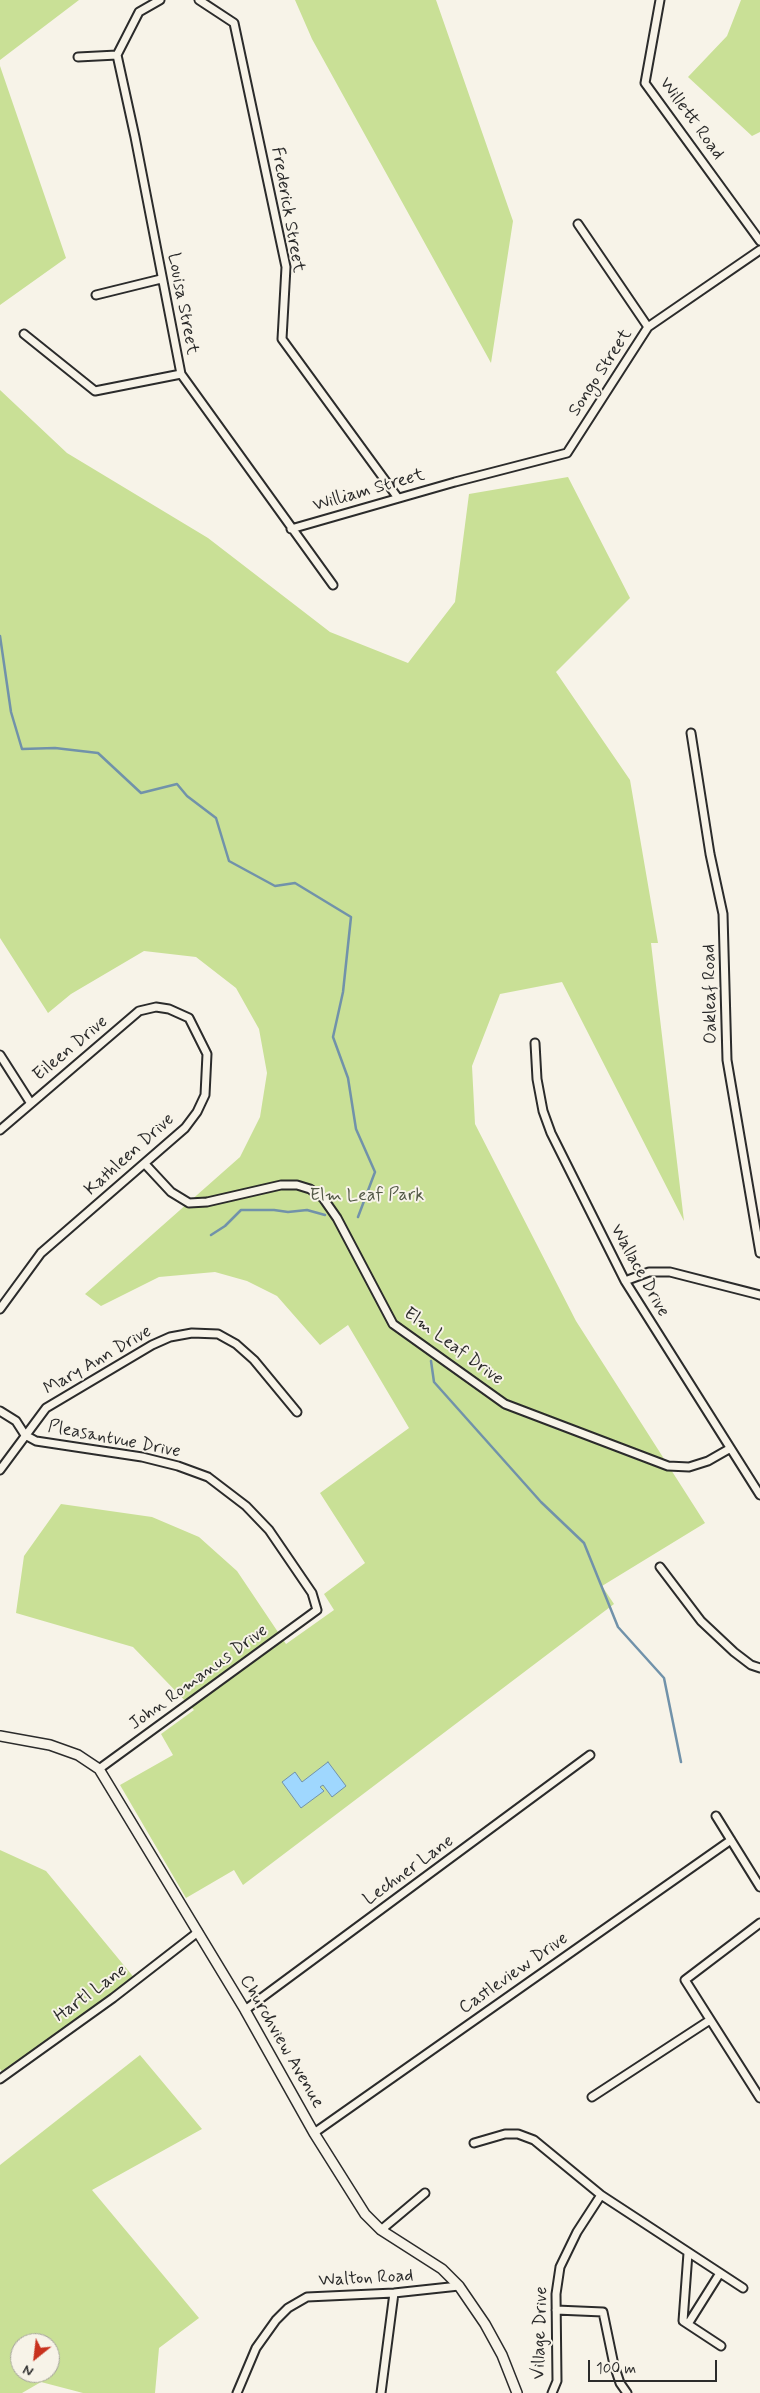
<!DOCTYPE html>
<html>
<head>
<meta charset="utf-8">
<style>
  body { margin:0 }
  #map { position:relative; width:760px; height:2393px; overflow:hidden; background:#f7f3e8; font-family:Mynerve,sans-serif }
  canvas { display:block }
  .north { position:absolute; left:10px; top:2333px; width:50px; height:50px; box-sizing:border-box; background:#f7f3e8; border:1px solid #a5a39c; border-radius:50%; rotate:209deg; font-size:14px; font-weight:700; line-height:20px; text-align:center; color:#2b2b2b }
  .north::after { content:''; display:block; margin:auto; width:18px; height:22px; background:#c8321e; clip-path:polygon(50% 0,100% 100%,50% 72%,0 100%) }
  .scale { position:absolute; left:588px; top:2360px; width:129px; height:22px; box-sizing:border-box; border:2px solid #2b2b2b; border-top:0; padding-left:6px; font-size:15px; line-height:18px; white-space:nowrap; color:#2b2b2b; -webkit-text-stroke:4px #f7f3e8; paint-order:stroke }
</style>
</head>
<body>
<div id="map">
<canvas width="760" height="2393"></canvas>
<div class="north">N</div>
<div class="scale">100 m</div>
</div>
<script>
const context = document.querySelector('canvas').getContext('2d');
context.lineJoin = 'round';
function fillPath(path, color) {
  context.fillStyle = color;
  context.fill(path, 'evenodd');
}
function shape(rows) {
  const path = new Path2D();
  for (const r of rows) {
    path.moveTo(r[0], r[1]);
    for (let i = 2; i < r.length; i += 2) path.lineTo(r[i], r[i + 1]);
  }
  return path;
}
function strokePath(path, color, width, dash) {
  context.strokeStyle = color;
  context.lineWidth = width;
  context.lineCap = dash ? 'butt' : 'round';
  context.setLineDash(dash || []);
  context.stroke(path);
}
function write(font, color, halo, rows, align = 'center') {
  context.font = font + ' Mynerve,sans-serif';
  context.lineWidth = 4;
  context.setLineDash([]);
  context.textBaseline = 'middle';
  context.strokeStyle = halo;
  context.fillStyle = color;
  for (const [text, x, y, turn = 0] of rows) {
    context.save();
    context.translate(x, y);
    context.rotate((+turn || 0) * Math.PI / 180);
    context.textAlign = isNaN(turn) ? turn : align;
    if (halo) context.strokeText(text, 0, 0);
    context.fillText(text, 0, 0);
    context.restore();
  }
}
fillPath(shape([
  [0,0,79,0,0,60],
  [295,0,436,0,513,221,491,363,312,39],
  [741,0,760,0,760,132,752,136,688,77,727,36],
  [0,66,66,258,0,305],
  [0,390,67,453,208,538,330,632,408,663,455,602,469,494,568,477,630,598,556,672,630,780,658,943,651,943,684,1221,562,982,500,994,472,1066,475,1124,576,1321,705,1523,602,1586,614,1604,243,1885,234,1870,186,1898,120,1785,173,1755,161,1734,194,1710,133,1647,16,1613,24,1556,61,1504,152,1517,199,1537,237,1571,286,1644,334,1610,324,1594,365,1563,320,1493,409,1428,348,1325,320,1345,277,1296,247,1281,215,1272,159,1277,101,1306,85,1294,240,1157,260,1117,267,1073,259,1029,236,988,196,957,144,951,71,994,48,1013,0,938],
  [0,1850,46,1871,136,1980,5,2075,0,2069],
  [140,2055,202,2129,92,2190,199,2318,159,2348,155,2393,83,2393,41,2382,22,2393,0,2393,0,2165],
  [20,2343,50,2343,50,2373,20,2373]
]), '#c9e096');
const water = shape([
  [328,1762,346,1786,332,1797,323,1785,320,1787,324,1791,301,1808,282,1782,295,1772,302,1782,328,1762]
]);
fillPath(water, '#9fd7fe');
strokePath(water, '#7192aa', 1);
strokePath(shape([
  [0,636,11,712,22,749,55,748,98,753,141,793,177,784,187,796,216,818,229,861,275,886,295,883,351,917,343,992,333,1037,348,1078,356,1129,375,1172,358,1217],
  [211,1235,225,1226,241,1210,274,1210,288,1212,307,1210,325,1215],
  [431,1361,434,1382,541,1502,584,1543,618,1627,664,1678,681,1762]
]), '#7192aa', 2.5);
const minor = shape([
  [160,0,139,12,117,55,135,137,181,374,333,585],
  [199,0,234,23,286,267,282,339,398,498],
  [660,0,645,83,760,241],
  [78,57,117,55],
  [578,224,648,327],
  [96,295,161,279],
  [24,334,95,391,181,374],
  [291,529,455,482,567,453,648,327,760,250],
  [691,733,710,854,723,914,727,1060,760,1253],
  [535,1043,537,1079,543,1111,551,1133,625,1281,760,1495],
  [0,1055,30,1102],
  [0,1130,139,1011,156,1007,169,1009,189,1018,207,1054,205,1095,197,1112,185,1128,41,1253,0,1309],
  [145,1164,171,1192,189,1203,207,1202,281,1185,297,1185,310,1189,323,1198,337,1218,393,1324,505,1404,668,1466,689,1467,708,1461,729,1449],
  [625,1281,649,1272,670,1272,760,1295],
  [0,1411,16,1421,25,1435,36,1441,142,1457,178,1466,208,1477,246,1506,269,1530,312,1593,317,1610,99,1769],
  [0,1470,46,1408,152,1345,170,1337,192,1333,218,1334,236,1344,254,1360,297,1412],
  [660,1567,701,1621,734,1652,751,1665,760,1668],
  [716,1816,760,1887],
  [760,1923,685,1980,760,2098],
  [245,2010,590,1755],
  [0,2079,113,1998,198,1932],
  [592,2097,710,2020],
  [314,2133,731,1840],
  [474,2143,505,2134,518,2134,534,2140,601,2195,743,2288],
  [381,2230,425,2193],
  [688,2253,683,2321,721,2346],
  [556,2310,603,2312,614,2365,620,2383,627,2393],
  [688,2324,720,2273],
  [237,2393,256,2348,276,2320,288,2308,307,2297,394,2293,459,2286],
  [381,2393,394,2293],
  [552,2393,557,2381,556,2294,560,2267,577,2232,601,2195]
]);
const tertiary = shape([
  [0,1736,50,1745,78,1755,99,1769,245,2010,314,2133,365,2214,381,2230,442,2269,459,2286,485,2324,502,2355,517,2393]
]);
strokePath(minor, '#2b2b2b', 11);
strokePath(tertiary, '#2b2b2b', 12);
strokePath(minor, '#f7f3e8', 7);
strokePath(tertiary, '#f7f3e8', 9);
write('18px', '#2b2b2b', '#f7f3e8', [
  ["Willett Road",691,119,54],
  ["Frederick Street",287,210,80],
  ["Louisa Street",182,304,79],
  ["Songo Street",601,373,-57],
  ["William Street",369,491,-16],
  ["Oakleaf Road",711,994,-91],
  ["Eileen Drive",71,1049,-40],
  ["Kathleen Drive",130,1155,-42],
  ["Wallace Drive",639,1271,61],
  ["Elm Leaf Drive",453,1347,36],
  ["Mary Ann Drive",98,1361,-30],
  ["Pleasantvue Drive",114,1440,11],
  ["John Romanus Drive",199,1678,-36],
  ["Lechner Lane",409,1871,-36],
  ["Castleview Drive",514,1974,-35],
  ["Hartl Lane",91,1994,-36],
  ["Churchview Avenue",281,2042,60],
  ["Walton Road",366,2279,-3],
  ["Village Drive",541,2333,-88]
]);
write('18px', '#525846', '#f7f3e8', [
  ["Elm Leaf Park",367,1196]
]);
</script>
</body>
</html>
